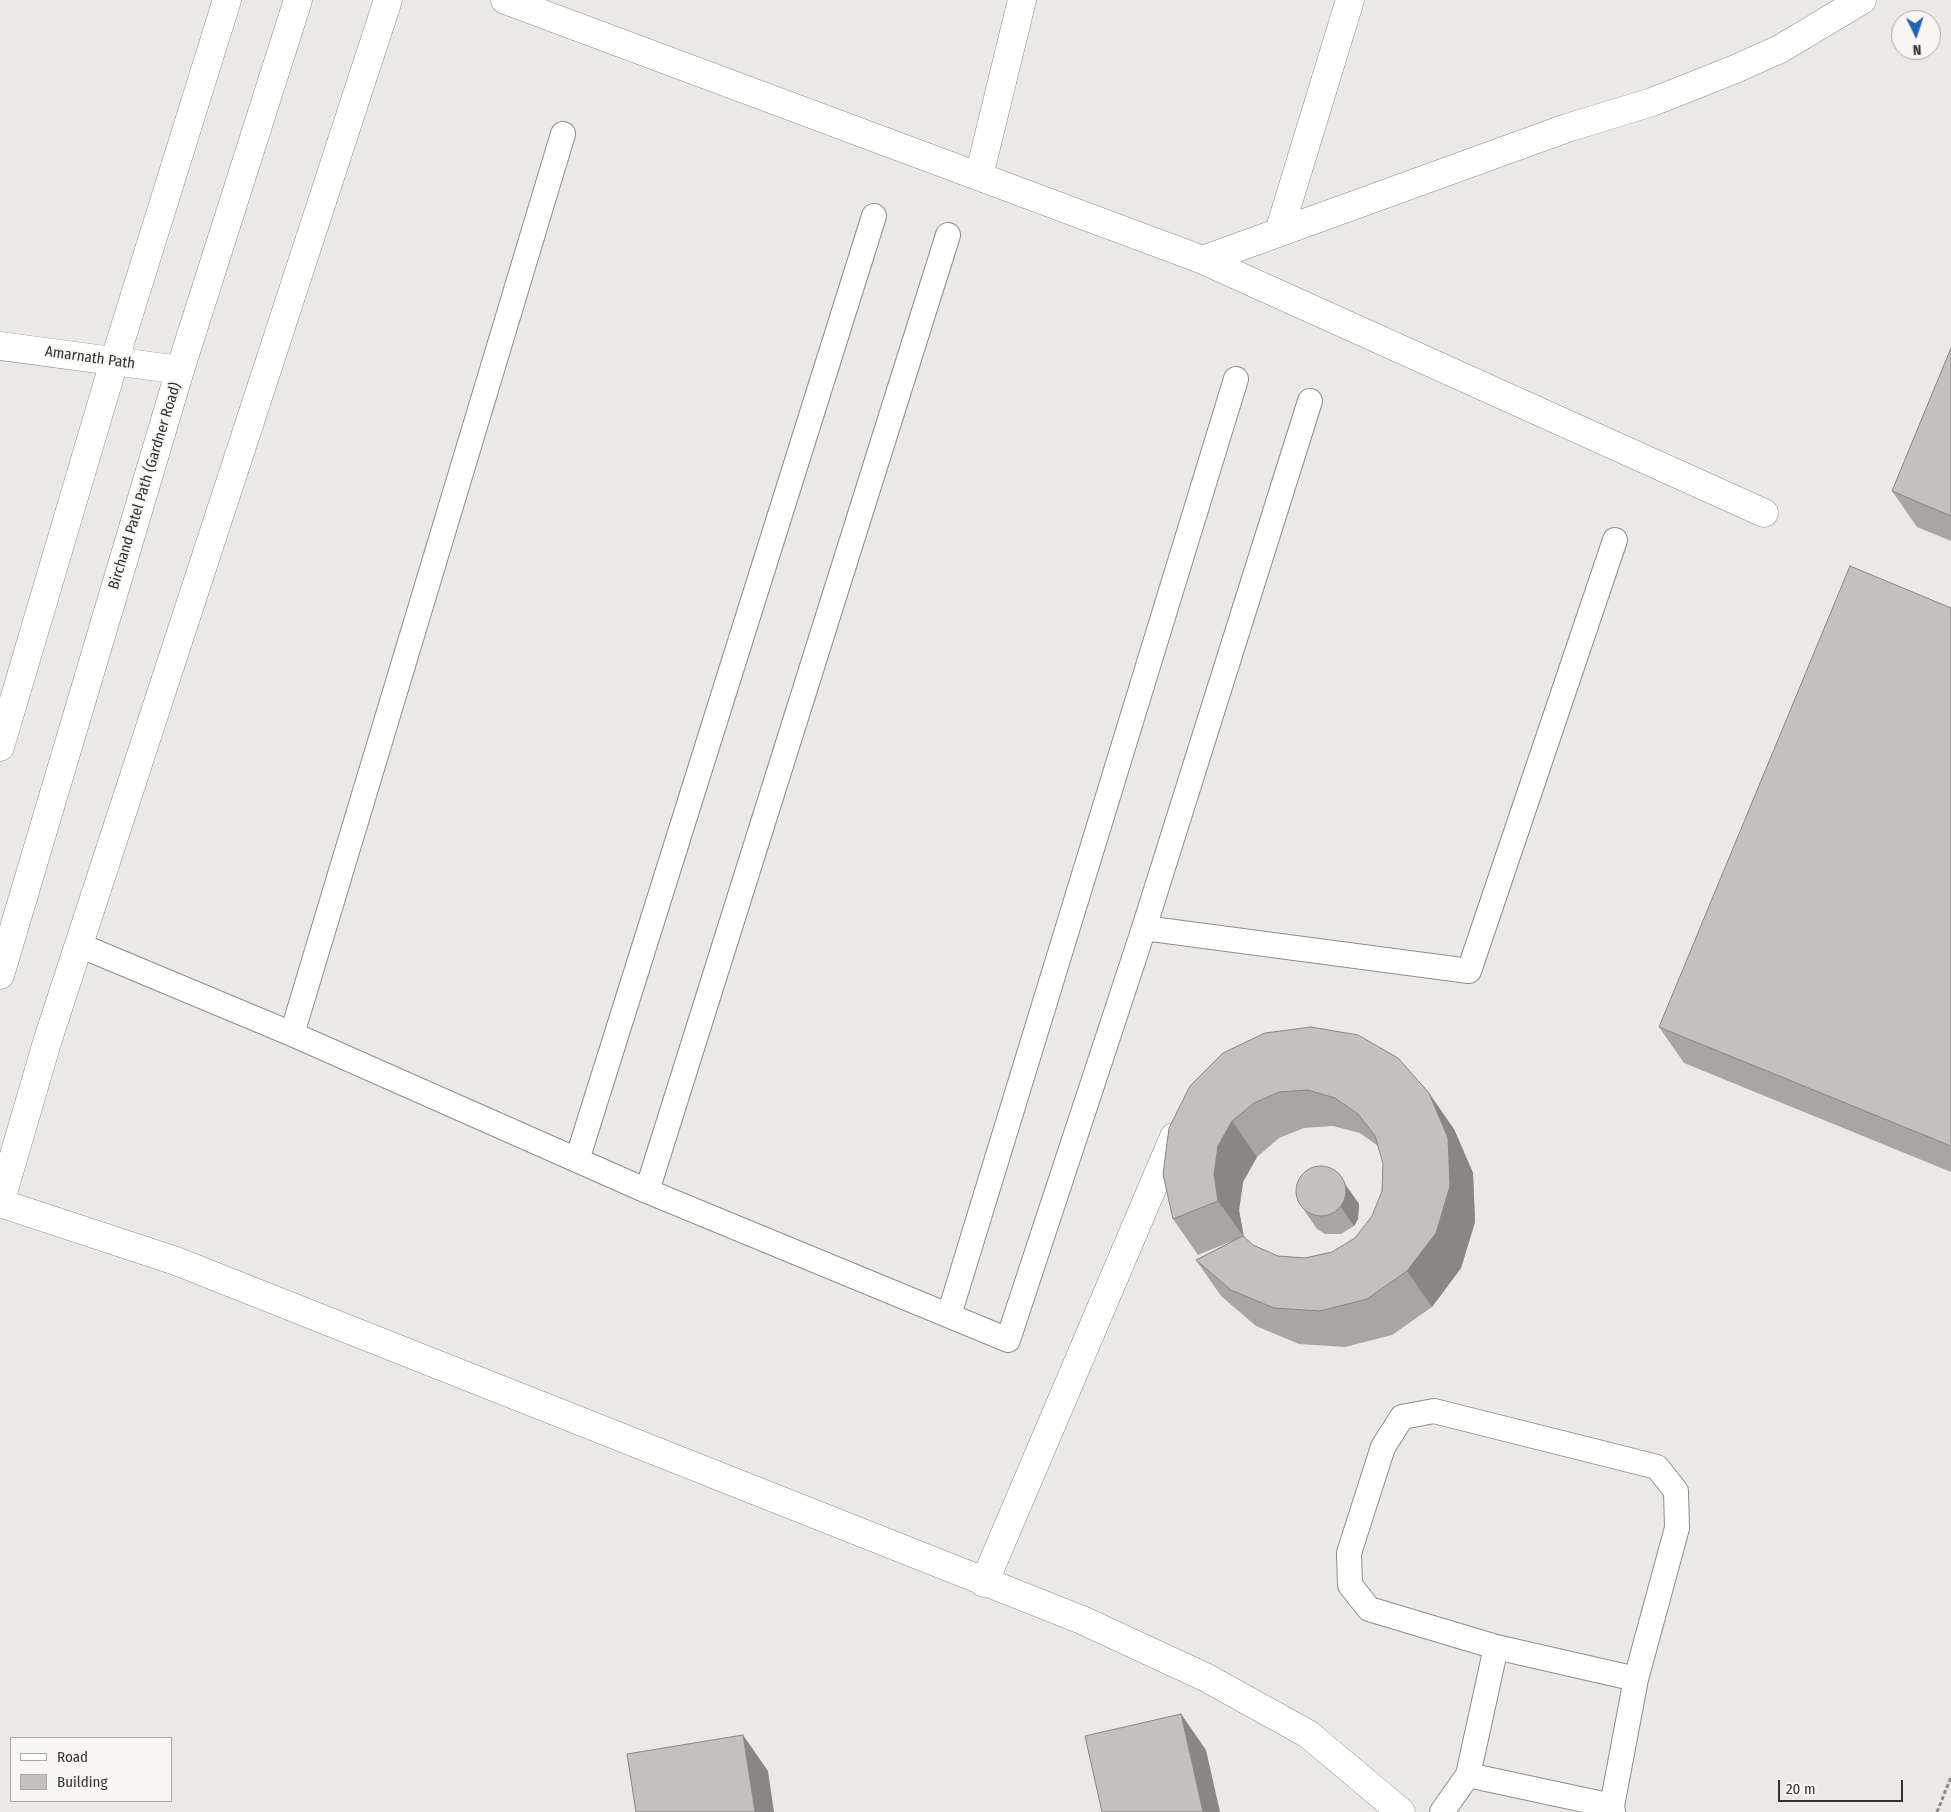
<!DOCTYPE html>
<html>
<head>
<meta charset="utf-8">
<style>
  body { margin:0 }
  #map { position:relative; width:1951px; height:1812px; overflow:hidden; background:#ebe9e5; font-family:"Fira Sans Condensed",sans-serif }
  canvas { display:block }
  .legend { position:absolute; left:10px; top:1737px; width:162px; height:65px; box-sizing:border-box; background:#f8f6f3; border:1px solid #a9a8a5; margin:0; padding:6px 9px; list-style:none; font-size:15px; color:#333231 }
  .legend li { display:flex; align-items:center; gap:10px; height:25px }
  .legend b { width:25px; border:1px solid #a9a8a5 }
  .north { position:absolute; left:1891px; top:10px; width:50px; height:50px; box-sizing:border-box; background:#f8f6f3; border:1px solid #a9a8a5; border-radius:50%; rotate:176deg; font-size:14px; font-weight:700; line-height:20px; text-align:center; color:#333231 }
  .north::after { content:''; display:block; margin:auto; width:18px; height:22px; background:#2164b4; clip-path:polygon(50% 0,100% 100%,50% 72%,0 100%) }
  .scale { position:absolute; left:1778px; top:1780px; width:125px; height:22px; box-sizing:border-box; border:2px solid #333231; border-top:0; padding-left:6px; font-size:15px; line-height:18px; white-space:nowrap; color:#333231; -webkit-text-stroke:4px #f8f6f3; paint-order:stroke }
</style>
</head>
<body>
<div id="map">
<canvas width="1951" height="1812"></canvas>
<ul class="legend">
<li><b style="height:6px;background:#fff"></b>Road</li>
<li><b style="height:14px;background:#c4c0bf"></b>Building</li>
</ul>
<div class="north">N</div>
<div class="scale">20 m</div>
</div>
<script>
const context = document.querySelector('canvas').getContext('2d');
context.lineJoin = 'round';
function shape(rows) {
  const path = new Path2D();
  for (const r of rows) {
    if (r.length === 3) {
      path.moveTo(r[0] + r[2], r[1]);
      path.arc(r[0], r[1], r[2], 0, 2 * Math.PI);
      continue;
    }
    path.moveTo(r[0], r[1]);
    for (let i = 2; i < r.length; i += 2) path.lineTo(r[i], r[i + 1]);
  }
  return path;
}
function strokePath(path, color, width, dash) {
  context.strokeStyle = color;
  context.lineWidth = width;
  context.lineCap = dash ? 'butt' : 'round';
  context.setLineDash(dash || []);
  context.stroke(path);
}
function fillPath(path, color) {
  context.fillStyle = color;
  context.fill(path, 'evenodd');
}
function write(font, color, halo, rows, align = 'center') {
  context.font = font + ' "Fira Sans Condensed",sans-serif';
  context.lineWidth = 4;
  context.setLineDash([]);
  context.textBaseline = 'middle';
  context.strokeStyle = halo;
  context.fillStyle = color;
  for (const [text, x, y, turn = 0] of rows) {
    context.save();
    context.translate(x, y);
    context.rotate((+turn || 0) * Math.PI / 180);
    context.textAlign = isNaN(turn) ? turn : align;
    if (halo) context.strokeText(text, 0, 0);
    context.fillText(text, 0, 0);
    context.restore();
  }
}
const lane = shape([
  [1144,928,1469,971,1615,540],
  [79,945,292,1034,647,1191,1008,1340,1144,928,1310,401],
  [292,1034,563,134],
  [577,1160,874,216],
  [647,1191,948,235],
  [949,1315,1236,379],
  [1468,1775,1612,1806],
  [1442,1812,1468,1775,1496,1647],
  [1613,1812,1612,1806,1636,1679,1677,1528,1676,1491,1657,1467,1434,1411,1402,1417,1383,1447,1349,1553,1350,1585,1369,1609,1496,1647,1636,1679]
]);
const street = shape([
  [505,0,1203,260,1567,128,1652,102,1733,70,1780,49,1862,0],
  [979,176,1022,0],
  [1279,232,1350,0],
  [1203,260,1764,513],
  [0,346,180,370],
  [0,1203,176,1261,1082,1620,1205,1677,1308,1734,1401,1812],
  [984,1583,1174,1137]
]);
const secondary = shape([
  [0,1203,48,1039,388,0]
]);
const primary = shape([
  [0,747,114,362,227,0],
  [0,975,180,370,298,0]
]);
strokePath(lane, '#8f8d8a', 26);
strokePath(street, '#8f8d8a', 29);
strokePath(secondary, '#8f8d8a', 29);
strokePath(primary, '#8f8d8a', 29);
strokePath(shape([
  [1937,1812,1951,1777]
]), '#8e8c8a', 3, [4, 2.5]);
strokePath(lane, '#fff', 24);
strokePath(street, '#fff', 28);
strokePath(secondary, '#fff', 28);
strokePath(primary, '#fff', 28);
fillPath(shape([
  [1951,348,1951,541,1917,527,1892,491],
  [1951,608,1951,1172,1684,1063,1659,1027],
  [1223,1053,1454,1129,1473,1173,1475,1222,1461,1268,1432,1307,1392,1335,1345,1347,1299,1344,1256,1326,1221,1296,1196,1260,1232,1241,1198,1255,1173,1219],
  [1333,1126,1360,1133,1378,1146,1383,1163,1382,1191,1372,1216,1355,1238,1332,1252,1305,1258,1278,1256,1253,1245,1243,1237,1239,1210,1243,1182,1257,1157,1279,1138,1304,1128],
  [1349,1190,1359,1204,1358,1219,1354,1226,1341,1234,1325,1234,1317,1229,1304,1210]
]), '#a9a5a4');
fillPath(shape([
  [1429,1093,1454,1129,1473,1173,1475,1222,1461,1268,1432,1307,1407,1271],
  [1232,1121,1257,1157,1243,1182,1239,1210,1244,1237,1218,1201,1214,1174,1218,1146],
  [1336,1171,1359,1204,1358,1219,1354,1226,1341,1207],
  [1181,1714,1206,1750,1220,1812,1203,1812],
  [743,1735,768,1771,774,1812,755,1812]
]), '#898686');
const building = shape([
  [1951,348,1951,516,1892,491,1951,348],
  [1850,566,1951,608,1951,1146,1659,1027,1850,566],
  [1311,1027,1358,1035,1398,1058,1429,1093,1448,1138,1450,1186,1436,1233,1407,1271,1367,1299,1320,1311,1274,1308,1231,1290,1196,1260,1243,1236,1253,1245,1278,1256,1305,1258,1332,1252,1355,1238,1372,1216,1382,1191,1383,1163,1375,1136,1358,1114,1335,1098,1308,1090,1279,1092,1254,1103,1232,1121,1218,1146,1214,1174,1218,1201,1173,1219,1163,1174,1169,1128,1190,1086,1223,1053,1265,1033,1311,1027],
  [1321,1191,25],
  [1181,1714,1203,1812,1102,1812,1085,1736,1181,1714],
  [743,1735,755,1812,636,1812,627,1754,743,1735]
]);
fillPath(building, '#c4c0bf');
strokePath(building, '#898686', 1);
write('15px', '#333231', '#f8f6f3', [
  ["Amarnath Path",90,358,8],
  ["Birchand Patel Path (Gardner Road)",145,486,-73]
]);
</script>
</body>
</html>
